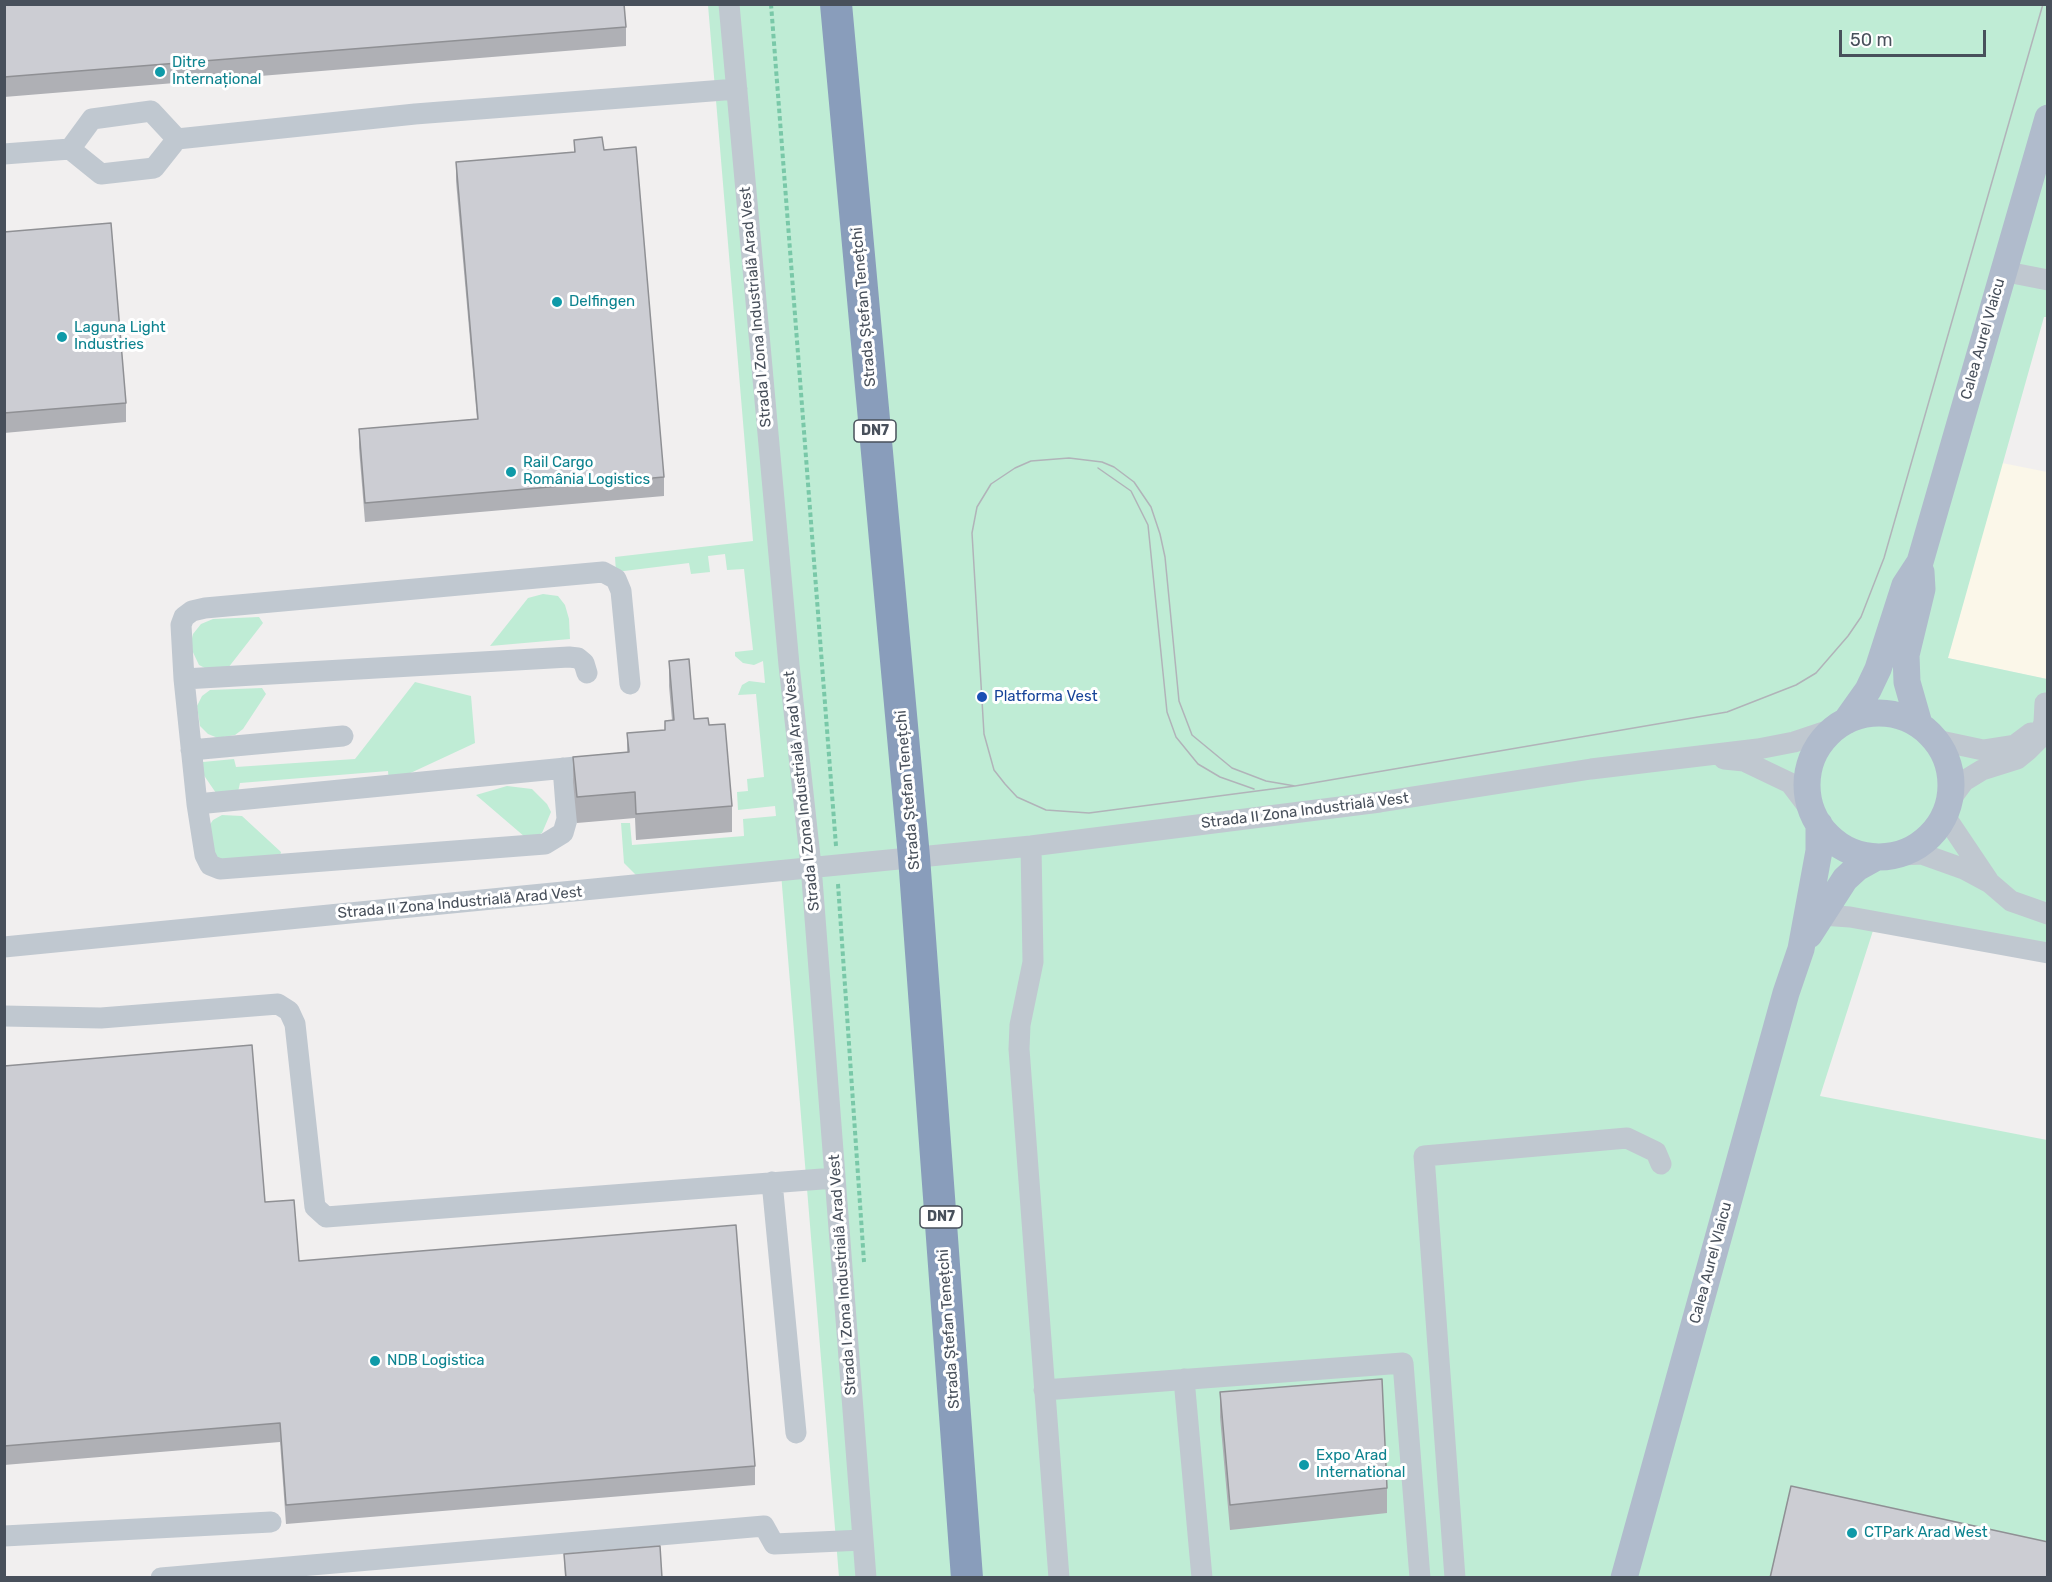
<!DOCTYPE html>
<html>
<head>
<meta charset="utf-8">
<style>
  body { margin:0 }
  #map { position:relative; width:2052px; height:1582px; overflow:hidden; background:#f1efef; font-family:Rubik,sans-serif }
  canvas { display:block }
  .frame { position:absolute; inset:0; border:6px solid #48505b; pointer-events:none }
  .scale { position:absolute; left:1839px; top:30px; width:147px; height:27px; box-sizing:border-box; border:3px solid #48505b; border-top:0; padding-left:8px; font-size:18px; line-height:21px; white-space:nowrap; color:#48505b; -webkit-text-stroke:4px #fff; paint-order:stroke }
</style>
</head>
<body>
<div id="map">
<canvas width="2052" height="1582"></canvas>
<div class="frame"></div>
<div class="scale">50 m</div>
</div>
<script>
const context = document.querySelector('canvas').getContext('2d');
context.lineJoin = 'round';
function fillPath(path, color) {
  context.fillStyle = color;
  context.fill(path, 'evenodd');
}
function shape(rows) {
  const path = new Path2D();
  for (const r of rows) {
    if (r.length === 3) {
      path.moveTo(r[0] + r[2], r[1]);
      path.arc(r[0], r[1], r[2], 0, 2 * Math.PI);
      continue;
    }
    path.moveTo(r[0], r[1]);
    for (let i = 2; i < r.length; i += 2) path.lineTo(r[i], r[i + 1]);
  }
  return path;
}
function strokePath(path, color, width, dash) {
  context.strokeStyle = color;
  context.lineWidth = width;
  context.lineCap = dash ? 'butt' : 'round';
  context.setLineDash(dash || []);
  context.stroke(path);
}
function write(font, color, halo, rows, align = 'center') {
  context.font = font + ' Rubik,sans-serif';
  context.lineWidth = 6;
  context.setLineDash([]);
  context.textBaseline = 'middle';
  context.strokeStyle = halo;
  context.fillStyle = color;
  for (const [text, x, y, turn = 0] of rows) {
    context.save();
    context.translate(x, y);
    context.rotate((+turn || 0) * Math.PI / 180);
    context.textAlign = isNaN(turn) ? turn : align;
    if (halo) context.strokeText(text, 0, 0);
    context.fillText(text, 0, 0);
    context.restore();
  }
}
fillPath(shape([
  [2002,463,2047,472,2047,679,1948,658]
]), '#fbf7e9');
fillPath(shape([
  [708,5,2047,5,2047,317,2044,317,1948,658,2047,679,2047,947,1878,915,1820,1096,2047,1140,2047,1577,839,1577,780,861,637,876,624,863,621,823,630,823,632,845,744,836,743,819,776,816,775,806,738,810,737,792,748,791,747,779,764,777,756,694,738,695,742,685,749,681,765,683,763,661,754,665,743,663,735,656,735,652,753,650,744,569,727,570,725,554,708,556,710,572,691,574,689,563,616,572,615,557,753,541],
  [543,594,558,596,565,605,569,619,570,639,490,646,528,598],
  [259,617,263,623,228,668,207,669,199,665,190,646,193,634,201,624,213,619],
  [415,682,471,696,475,743,389,783,388,771,240,783,238,792,216,793,203,774,203,762,234,759,236,767,355,759],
  [262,688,266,694,243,729,235,735,218,738,208,734,200,726,197,706,202,696,210,690],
  [507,786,532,789,547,804,551,812,542,833,534,837,525,837,476,795],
  [222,815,242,816,281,852,279,860,216,860,207,829,213,820]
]), '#bfecd5');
strokePath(shape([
  [771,4,836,846],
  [838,884,864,1262]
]), '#79c8a8', 4, [4.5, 3]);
strokePath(shape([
  [729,4,789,665,811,866,866,1578],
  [151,111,177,139,154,168,101,174,70,149,92,119,151,111],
  [177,139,415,114,737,89],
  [4,154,70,149],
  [2002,271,2048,280],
  [184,679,569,657,578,658,584,663,587,673],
  [1936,740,1983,750,2015,745,2031,733],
  [191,750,343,736],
  [1724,759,1744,761,1790,783,1812,812],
  [563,768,567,819,563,833,545,844,220,869,210,865,205,855,197,804,184,679,181,625,184,617,192,611,205,608,603,572,616,579,621,591,630,684],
  [1950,800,1964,781,1982,770,2017,759,2028,750,2039,739,2044,722,2045,703],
  [197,804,576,767],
  [1945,816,1988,880],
  [1031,846,1033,962,1020,1025,1019,1049,1059,1578],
  [1901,855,1922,854,1964,869,1990,883,2011,901,2048,914],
  [1822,915,1850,917,2048,953],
  [4,947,1031,846,1380,802,1591,769,1758,749,1794,742,1833,729],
  [4,1016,101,1018,278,1004,289,1011,295,1024,315,1207,326,1217,835,1178],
  [772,1182,796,1433],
  [1184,1379,1202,1578],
  [1044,1390,1403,1363,1420,1578],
  [4,1536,271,1522],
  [161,1578,764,1526,774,1544,863,1540],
  [1455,1578,1424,1156,1627,1138,1656,1152,1661,1164]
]), '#c0c8d0', 21);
strokePath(shape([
  [1879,785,72],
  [1846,721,1868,690,1878,669,1905,585,1920,562,2048,118],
  [1919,724,1907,682,1906,655,1922,589,1921,572],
  [1809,935,1845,879,1857,868,1875,858],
  [1624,1578,1786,993,1801,949,1819,851,1819,824]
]), '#b0bbcc', 27);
strokePath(shape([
  [836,4,914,857,967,1578]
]), '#899dbb', 32);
strokePath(shape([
  [1098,468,1131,491,1148,525,1167,712,1176,737,1198,764,1220,777,1254,789],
  [1295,786,1266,781,1232,768,1192,735,1179,701,1165,557,1160,534,1151,507,1134,482,1114,467,1102,462,1069,458,1031,461,1015,468,991,484,977,507,972,533,984,734,994,770,1005,784,1017,797,1046,810,1089,813,1295,786,1727,712,1796,685,1816,673,1848,636,1861,617,1884,558,2043,4]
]), '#b1b3b9', 1.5);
fillPath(shape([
  [4,4,626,27,626,46,4,97],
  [574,140,604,150,664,477,664,496,365,522,359,448,359,429,477,419,456,181,456,162,574,152],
  [4,232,126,403,126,422,4,433],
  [669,661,694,719,709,725,732,806,732,832,636,840,635,818,577,823,573,782,573,757,627,752,627,733,665,730,672,720,669,686],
  [4,1066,265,1202,299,1261,755,1466,755,1485,286,1524,280,1442,4,1465],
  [1220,1392,1387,1488,1387,1513,1230,1530,1220,1417],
  [564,1554,662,1578,565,1578]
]), '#afb0b5');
const building = shape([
  [4,4,624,4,626,27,4,77,4,4],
  [602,137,604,150,636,147,664,477,365,503,359,429,478,419,456,162,575,152,574,140,602,137],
  [111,223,126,403,4,413,4,232,111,223],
  [689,659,694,719,708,718,709,725,725,724,732,806,636,814,635,792,577,797,573,757,629,752,627,733,665,730,665,721,674,720,669,661,689,659],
  [252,1045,265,1202,294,1200,299,1261,736,1225,755,1466,286,1505,280,1423,4,1446,4,1066,252,1045],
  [1382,1379,1387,1488,1230,1505,1220,1392,1382,1379],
  [1791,1486,2048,1542,2048,1578,1770,1578,1791,1486],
  [660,1546,662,1578,566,1578,564,1554,660,1546]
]);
fillPath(building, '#cccdd3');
strokePath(building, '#8f9094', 1.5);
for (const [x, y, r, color] of [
  [160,72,6,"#0f9aa8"],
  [557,302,6,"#0f9aa8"],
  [62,337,6,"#0f9aa8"],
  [511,472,6,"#0f9aa8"],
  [982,697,6,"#1a4fb4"],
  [375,1361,6,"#0f9aa8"],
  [1304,1465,6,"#0f9aa8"],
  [1852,1533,6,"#0f9aa8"]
]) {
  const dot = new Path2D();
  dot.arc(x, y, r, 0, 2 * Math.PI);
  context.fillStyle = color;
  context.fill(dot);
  strokePath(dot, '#fff', 2);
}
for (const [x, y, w] of [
  [875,431,42],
  [941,1217,42]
]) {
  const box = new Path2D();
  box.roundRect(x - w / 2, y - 11, w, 22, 4.5);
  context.fillStyle = '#fff';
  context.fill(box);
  strokePath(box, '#48505b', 1.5);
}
write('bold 14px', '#48505b', null, [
  ["DN7",875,431],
  ["DN7",941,1217]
]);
write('15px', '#0d838f', '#fff', [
  ["Ditre",172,63],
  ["Internațional",172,80],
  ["Delfingen",569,302],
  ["Laguna Light",74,328],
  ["Industries",74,345],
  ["Rail Cargo",523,463],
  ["România Logistics",523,480],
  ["NDB Logistica",387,1361],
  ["Expo Arad",1316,1456],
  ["International",1316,1473],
  ["CTPark Arad West",1864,1533]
], 'left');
write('15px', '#48505b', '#fff', [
  ["Strada I Zona Industrială Arad Vest",756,307,-95],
  ["Strada Ștefan Tenețchi",864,307,-95],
  ["Calea Aurel Vlaicu",1983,339,-74],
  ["Strada Ștefan Tenețchi",908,790,-95],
  ["Strada I Zona Industrială Arad Vest",802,791,-96],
  ["Strada II Zona Industrială Vest",1305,811,-7],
  ["Strada II Zona Industrială Arad Vest",460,903,-5],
  ["Calea Aurel Vlaicu",1711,1263,-75],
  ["Strada I Zona Industrială Arad Vest",843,1275,-94],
  ["Strada Ștefan Tenețchi",949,1329,-94]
]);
write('15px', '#164399', '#fff', [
  ["Platforma Vest",994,697]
], 'left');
</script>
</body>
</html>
